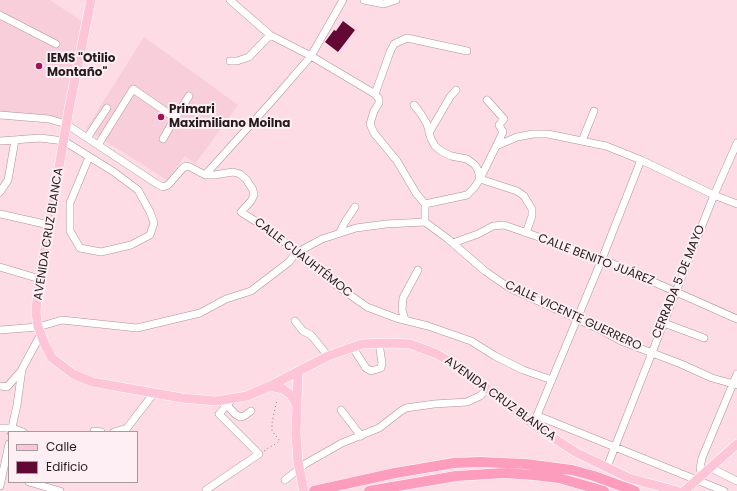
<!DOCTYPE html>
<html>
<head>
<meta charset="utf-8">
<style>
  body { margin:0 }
  #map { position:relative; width:737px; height:491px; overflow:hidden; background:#fddce6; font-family:Poppins,sans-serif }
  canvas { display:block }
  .legend { position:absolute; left:8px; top:431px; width:130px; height:52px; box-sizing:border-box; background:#fdeff3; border:1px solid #a79a9e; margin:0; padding:5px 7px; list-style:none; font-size:12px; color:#251a1e }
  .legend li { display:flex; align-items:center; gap:8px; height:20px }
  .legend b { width:20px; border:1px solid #a79a9e }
</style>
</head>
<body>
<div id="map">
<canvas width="737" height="491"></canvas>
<ul class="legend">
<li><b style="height:5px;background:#fec4d8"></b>Calle</li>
<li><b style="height:11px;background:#630735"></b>Edificio</li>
</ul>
</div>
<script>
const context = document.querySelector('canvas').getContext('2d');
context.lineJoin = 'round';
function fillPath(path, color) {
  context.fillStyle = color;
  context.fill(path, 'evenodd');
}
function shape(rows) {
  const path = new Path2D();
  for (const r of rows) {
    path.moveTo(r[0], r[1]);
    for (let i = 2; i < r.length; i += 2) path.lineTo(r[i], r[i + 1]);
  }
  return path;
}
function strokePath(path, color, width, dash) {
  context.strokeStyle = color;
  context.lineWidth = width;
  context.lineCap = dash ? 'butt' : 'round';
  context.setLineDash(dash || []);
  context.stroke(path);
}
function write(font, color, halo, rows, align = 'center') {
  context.font = font + ' Poppins,sans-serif';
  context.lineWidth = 4;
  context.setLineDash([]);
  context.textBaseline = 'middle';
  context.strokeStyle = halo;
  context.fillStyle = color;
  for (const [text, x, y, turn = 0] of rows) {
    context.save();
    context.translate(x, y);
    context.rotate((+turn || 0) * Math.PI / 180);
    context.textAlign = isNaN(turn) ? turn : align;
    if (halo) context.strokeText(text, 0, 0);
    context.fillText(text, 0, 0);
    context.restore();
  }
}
fillPath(shape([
  [0,0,50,0,86,24,66,124,0,115],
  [144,37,238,105,195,164,185,156,167,180,86,129]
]), '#f7ceda');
fillPath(shape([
  [343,21,355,30,338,52,325,42,334,30,336,31]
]), '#630735');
const minor = shape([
  [230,0,270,35,311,56,375,94,379,99,379,103,374,111,370,124,374,133,397,161,416,193,425,204],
  [364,0,384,4,396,0],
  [0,15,56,44],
  [230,61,237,61,249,57,270,35],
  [375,94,390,52,394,44,407,38,467,51],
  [414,105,421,114,427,124,431,139,435,146,441,151,451,156,467,159,475,165,478,170,480,179],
  [0,115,49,119,66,124,157,184,163,187,168,185,183,168,186,166,190,167,205,175,214,175,233,172,240,174,246,179,253,190,254,195,251,201,241,212,271,231,336,285,367,307,396,318,428,326,471,341,495,356,523,370,552,380],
  [429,133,450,97,456,90],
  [87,138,107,108],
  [163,139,175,118],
  [0,141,40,138,64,141,114,172,138,190,150,212,154,223,150,235,131,245,101,252,80,248,70,231,70,203,89,157],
  [582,141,594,111],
  [98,145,133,89,175,118,189,96],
  [496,146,517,137,533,134,548,134,606,146,641,160,714,195,737,204],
  [205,175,272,101,311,56,343,0],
  [480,179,517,191,524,196,532,209,532,216,526,233],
  [0,192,8,180,15,140],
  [0,214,49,225],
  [425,222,425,204,467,195,474,188,480,179,503,132,499,125,504,119,487,100],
  [340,232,345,222,355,207],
  [453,243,478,234,493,226,504,225,602,259,737,319],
  [0,267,40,279],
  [405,320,402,310,403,298,418,270],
  [295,321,303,331,311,335,328,356],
  [664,323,704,338],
  [0,330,38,327,62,320,137,328,200,313,226,299,251,291,289,262,296,253,322,239,356,228,386,224,425,222,448,239,485,271,508,287,599,329,621,341,681,364,712,378,737,385],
  [353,348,366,368,371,371,381,368,382,363,379,343],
  [0,386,7,387,21,371],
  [227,405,235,414,240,417,244,416,251,411],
  [341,410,361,436],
  [538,416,724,491],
  [533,425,602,259,641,160],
  [0,428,12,428,23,432],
  [94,431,101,432],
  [11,432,17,405,22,369,41,334],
  [114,432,127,428,154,393],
  [607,467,714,195,737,143],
  [711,468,737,481],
  [702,476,700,468,702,458,737,374],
  [285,480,305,464,342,443,379,428,401,411,406,408,434,404,467,402,480,396,487,389],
  [29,482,60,491],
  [0,486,9,444],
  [206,490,259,454,219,414,232,399]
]);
const major = shape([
  [91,0,69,109,38,289,36,312,38,327,45,345,52,358,73,374,92,382,182,398,216,401,247,396,270,386,328,356,362,344,386,343,410,344,437,354,462,369,533,425,577,453,629,478,677,491],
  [270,386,283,389,291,395,296,404],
  [298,462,296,433,298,372],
  [684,491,737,444]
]);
const highway = shape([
  [314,491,395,473,454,463,480,462,526,464,572,470,594,476,635,491],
  [369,491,456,476,504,473,534,475,559,478,604,491]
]);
strokePath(minor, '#af919a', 8);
strokePath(major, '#fff', 10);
strokePath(highway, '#fff', 11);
strokePath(shape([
  [264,451,280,441,272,431,272,423,277,399]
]), '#8e787f', 1, [1, 3]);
strokePath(minor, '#fff', 7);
strokePath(major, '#fec4d8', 9);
strokePath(highway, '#fd9dbe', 10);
const majorBridge = shape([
  [298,462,304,491]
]);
strokePath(majorBridge, '#fff', 10, []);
strokePath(majorBridge, '#fec4d8', 9);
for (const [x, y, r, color] of [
  [39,66,4,"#a11259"],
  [161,117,4,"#a11259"]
]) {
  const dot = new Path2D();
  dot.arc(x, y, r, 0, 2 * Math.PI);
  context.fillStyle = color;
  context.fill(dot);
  strokePath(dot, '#fdeff3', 1.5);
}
write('bold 12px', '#251a1e', '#fdeff3', [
  ["IEMS \"Otilio",47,59],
  ["Montaño\"",47,73],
  ["Primari",169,110],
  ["Maximiliano Moilna",169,124]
], 'left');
write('12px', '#251a1e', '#fdeff3', [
  ["AVENIDA CRUZ BLANCA",49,234,-81],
  ["CALLE CUAUHTÉMOC",303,258,38],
  ["CALLE BENITO JUÁREZ",596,260,21],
  ["CERRADA 5 DE MAYO",679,282,-68],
  ["CALLE VICENTE GUERRERO",573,316,25],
  ["AVENIDA CRUZ BLANCA",500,399,36]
]);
</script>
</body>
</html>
